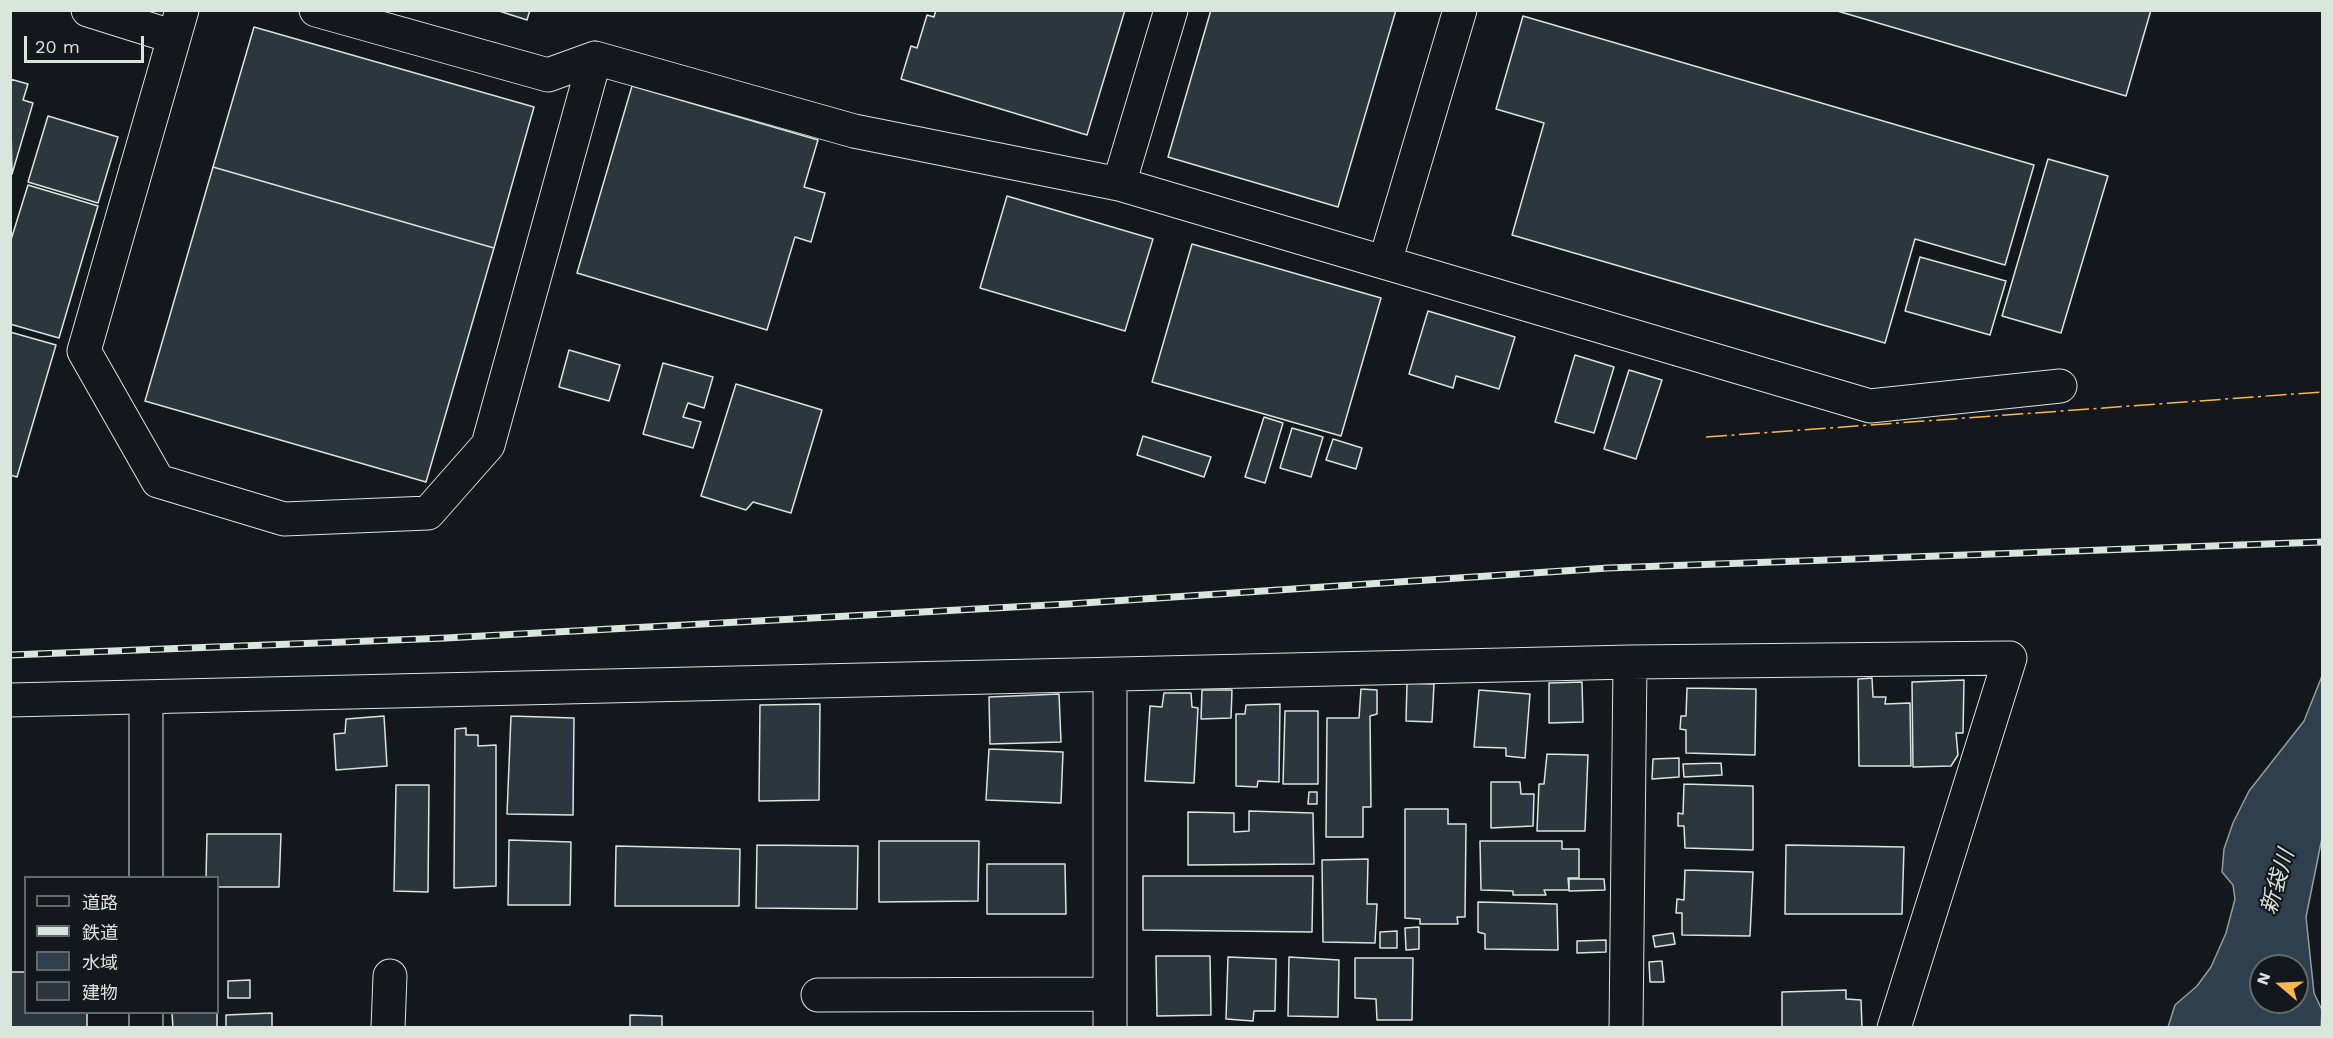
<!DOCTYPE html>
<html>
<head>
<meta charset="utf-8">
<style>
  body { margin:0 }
  #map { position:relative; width:2333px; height:1038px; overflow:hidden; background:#14181c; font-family:"Work Sans","Noto Sans JP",sans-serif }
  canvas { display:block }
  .frame { position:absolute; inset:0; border:12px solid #d8e6dc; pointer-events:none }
  .legend { position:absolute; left:24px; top:876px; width:195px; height:138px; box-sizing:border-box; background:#14181c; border:2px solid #626a69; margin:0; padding:8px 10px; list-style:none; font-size:18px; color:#d8e6dc }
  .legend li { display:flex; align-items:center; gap:12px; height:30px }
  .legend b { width:30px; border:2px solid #626a69 }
  .north { position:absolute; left:2249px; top:954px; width:60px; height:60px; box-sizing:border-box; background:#14181c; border:2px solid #626a69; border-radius:50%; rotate:289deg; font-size:16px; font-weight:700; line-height:24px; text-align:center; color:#d8e6dc }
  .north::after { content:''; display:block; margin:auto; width:21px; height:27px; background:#ffb74d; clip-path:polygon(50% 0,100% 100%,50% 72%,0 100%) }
  .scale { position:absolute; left:24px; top:36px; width:120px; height:27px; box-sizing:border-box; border:3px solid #d8e6dc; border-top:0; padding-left:8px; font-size:18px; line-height:21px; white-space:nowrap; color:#d8e6dc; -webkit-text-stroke:4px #14181c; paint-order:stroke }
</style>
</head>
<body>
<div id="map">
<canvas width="2333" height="1038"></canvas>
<div class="frame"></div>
<ul class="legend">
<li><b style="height:8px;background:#14181c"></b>道路</li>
<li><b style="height:8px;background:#d8e6dc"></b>鉄道</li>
<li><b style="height:16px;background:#2f3f4d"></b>水域</li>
<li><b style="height:16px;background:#2c363c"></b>建物</li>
</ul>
<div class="north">N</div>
<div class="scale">20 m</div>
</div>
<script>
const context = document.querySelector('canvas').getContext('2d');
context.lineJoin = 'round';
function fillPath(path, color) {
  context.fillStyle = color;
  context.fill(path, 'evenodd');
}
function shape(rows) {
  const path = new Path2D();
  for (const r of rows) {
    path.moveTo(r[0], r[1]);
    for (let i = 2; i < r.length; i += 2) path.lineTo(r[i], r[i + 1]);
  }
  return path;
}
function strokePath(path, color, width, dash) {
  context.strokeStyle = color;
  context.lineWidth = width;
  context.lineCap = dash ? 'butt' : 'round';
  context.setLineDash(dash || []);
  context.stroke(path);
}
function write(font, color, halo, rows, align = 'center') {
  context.font = font + ' "Work Sans","Noto Sans JP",sans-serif';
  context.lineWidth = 4.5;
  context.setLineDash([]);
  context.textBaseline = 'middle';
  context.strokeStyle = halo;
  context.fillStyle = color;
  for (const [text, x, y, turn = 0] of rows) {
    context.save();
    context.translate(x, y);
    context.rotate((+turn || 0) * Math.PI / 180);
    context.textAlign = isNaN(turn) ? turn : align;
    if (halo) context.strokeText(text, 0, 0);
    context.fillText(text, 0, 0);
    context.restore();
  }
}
const water = shape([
  [2322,676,2322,838,2306,917,2314,993,2322,1010,2321,1027,2168,1027,2175,1005,2197,986,2211,967,2226,933,2235,899,2233,885,2222,872,2224,849,2233,823,2249,791,2304,721,2322,676],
  [2261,966,2297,966,2297,1002,2261,1002,2261,966]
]);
fillPath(water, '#2f3f4d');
strokePath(water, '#939e99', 1.5);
const building = shape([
  [496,10,530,10,527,20,496,10],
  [936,10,1125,10,1087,135,901,79,911,46,917,48,927,15,934,17,936,10],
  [1211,10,1396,10,1338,207,1168,157,1211,10],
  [1834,10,2151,10,2126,96,1834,10],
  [1523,16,2034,165,2005,265,1915,239,1885,343,1512,235,1544,123,1496,109,1523,16],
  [254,27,534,107,494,248,213,167,254,27],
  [10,79,28,84,23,100,33,103,12,174,10,79],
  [632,86,818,140,804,187,825,193,811,242,795,237,767,330,577,273,632,86],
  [48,116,118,137,98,203,28,182,48,116],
  [2048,159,2108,176,2061,333,2002,316,2048,159],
  [213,167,494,248,426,482,145,401,213,167],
  [28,185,98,206,59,338,10,324,10,243,28,185],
  [1007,196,1153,239,1125,331,980,288,1007,196],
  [1192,244,1381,298,1341,436,1152,382,1192,244],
  [1920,257,2006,281,1990,335,1905,311,1920,257],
  [1428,311,1515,337,1499,389,1456,376,1453,388,1409,374,1428,311],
  [10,332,56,345,17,477,10,475,10,332],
  [569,350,620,365,609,401,559,387,569,350],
  [1575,355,1614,367,1594,433,1555,422,1575,355],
  [663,363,713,377,704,408,688,403,683,417,701,422,693,448,643,434,663,363],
  [1629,370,1662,380,1636,459,1604,449,1629,370],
  [736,384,822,410,791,513,753,502,746,510,701,496,736,384],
  [1264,417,1283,423,1265,483,1245,477,1264,417],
  [1292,428,1323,437,1311,477,1280,468,1292,428],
  [1143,436,1211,457,1204,477,1137,455,1143,436],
  [1333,439,1362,448,1356,469,1326,460,1333,439],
  [1872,678,1873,697,1886,697,1885,704,1910,703,1911,766,1859,766,1858,679,1872,678],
  [1964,680,1963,733,1956,733,1958,755,1951,766,1913,767,1912,682,1964,680],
  [1582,682,1583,722,1549,723,1549,683,1582,682],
  [1407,683,1434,684,1432,722,1406,721,1407,683],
  [1687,688,1756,689,1755,755,1686,753,1686,730,1680,729,1681,716,1686,716,1687,688],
  [1361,689,1377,690,1377,714,1370,716,1371,807,1363,807,1363,837,1326,837,1327,718,1359,718,1361,689],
  [1202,690,1232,690,1231,718,1201,719,1202,690],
  [1479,690,1530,694,1525,758,1506,756,1506,748,1474,747,1479,690],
  [1164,693,1191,693,1192,707,1198,708,1194,783,1145,781,1150,706,1162,707,1164,693],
  [1059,694,1061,742,990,744,989,697,1059,694],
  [820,704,819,800,759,801,760,705,820,704],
  [1280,704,1279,782,1258,781,1257,787,1236,786,1236,714,1245,714,1246,705,1280,704],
  [1285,711,1318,711,1318,784,1283,784,1285,711],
  [384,716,387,766,336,770,334,734,345,733,346,719,384,716],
  [511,716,574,718,573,815,507,814,511,716],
  [466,728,466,735,478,735,478,746,496,745,496,886,454,888,455,729,466,728],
  [989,749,1063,752,1061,803,986,800,989,749],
  [1547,754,1588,755,1585,831,1537,831,1539,784,1544,784,1547,754],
  [1679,758,1679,777,1652,779,1653,759,1679,758],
  [1721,763,1722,775,1684,777,1683,764,1721,763],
  [1491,782,1520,782,1521,794,1534,794,1533,826,1491,828,1491,782],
  [1684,784,1753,786,1753,850,1685,848,1684,826,1678,826,1678,813,1683,814,1684,784],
  [396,785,429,785,428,892,394,891,396,785],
  [1309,792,1317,792,1317,804,1308,804,1309,792],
  [1405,809,1448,809,1448,824,1466,824,1465,917,1457,917,1458,924,1420,924,1420,919,1405,918,1405,809],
  [1249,811,1313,813,1314,864,1188,865,1188,812,1234,813,1234,832,1249,831,1249,811],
  [207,834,281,834,279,887,218,887,218,878,206,878,207,834],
  [509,840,571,842,570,905,508,905,509,840],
  [879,841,979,841,978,901,879,902,879,841],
  [1480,841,1562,841,1562,849,1579,849,1579,878,1568,878,1569,890,1544,890,1546,895,1513,895,1513,891,1481,890,1480,841],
  [757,845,858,846,857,909,756,908,757,845],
  [1786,845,1904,847,1902,914,1785,914,1786,845],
  [616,846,740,849,739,906,615,906,616,846],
  [1368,859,1367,904,1377,904,1375,943,1323,942,1322,860,1368,859],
  [987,864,1065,864,1066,914,987,914,987,864],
  [1685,870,1753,872,1750,936,1682,935,1682,913,1676,913,1677,899,1684,900,1685,870],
  [1143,876,1313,876,1312,932,1143,930,1143,876],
  [1569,879,1604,879,1605,890,1569,891,1569,879],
  [1478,902,1557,904,1558,950,1485,949,1485,934,1478,932,1478,902],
  [1419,927,1419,949,1406,950,1405,928,1419,927],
  [1397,931,1397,948,1380,948,1380,932,1397,931],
  [1673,933,1675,944,1655,947,1653,936,1673,933],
  [1606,940,1606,952,1577,953,1577,941,1606,940],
  [1156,956,1210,956,1211,1015,1157,1016,1156,956],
  [1228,957,1276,959,1275,1011,1254,1011,1253,1021,1226,1019,1228,957],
  [1289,957,1339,960,1338,1017,1288,1016,1289,957],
  [1355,958,1413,958,1412,1020,1377,1020,1376,999,1355,998,1355,958],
  [1662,961,1664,982,1650,982,1649,962,1662,961],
  [10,972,26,972,26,1012,87,1012,87,1028,10,1028,10,972],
  [250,980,250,998,228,998,228,981,250,980],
  [1846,990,1846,999,1861,1000,1862,1028,1782,1028,1782,992,1846,990],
  [172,1013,217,1013,217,1028,173,1028,172,1013],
  [272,1013,272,1028,226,1028,226,1015,272,1013],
  [630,1015,662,1016,662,1028,630,1028,630,1015]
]);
fillPath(building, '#2c363c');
strokePath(building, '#d8e6dc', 1.5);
const minor = shape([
  [88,10,174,37],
  [182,10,84,351,158,481,284,519,428,513,488,445,595,58],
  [316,10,548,75,595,58,854,131,1119,184,1870,406,2060,386],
  [1119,184,1171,10],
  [1385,262,1460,10],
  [1110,676,1110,1028],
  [146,697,146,878],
  [10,700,1630,662,2010,658,1894,1028],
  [818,995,1110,994],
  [146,1012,146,1028],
  [388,1028,390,976],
  [1626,1028,1630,662]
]);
strokePath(minor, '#d8e6dc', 35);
strokePath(minor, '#14181c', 33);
const rail = shape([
  [10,655,446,638,1068,604,1608,568,2322,542]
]);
strokePath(rail, '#d8e6dc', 7);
strokePath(rail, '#14181c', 4.5, [14]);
strokePath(shape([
  [1706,437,2322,392]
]), '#ffb74d', 1.5, [21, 4.5, 3, 4.5]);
write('italic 22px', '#d8e6dc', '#14181c', [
  ["新袋川",2278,882,-73]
]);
</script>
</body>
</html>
